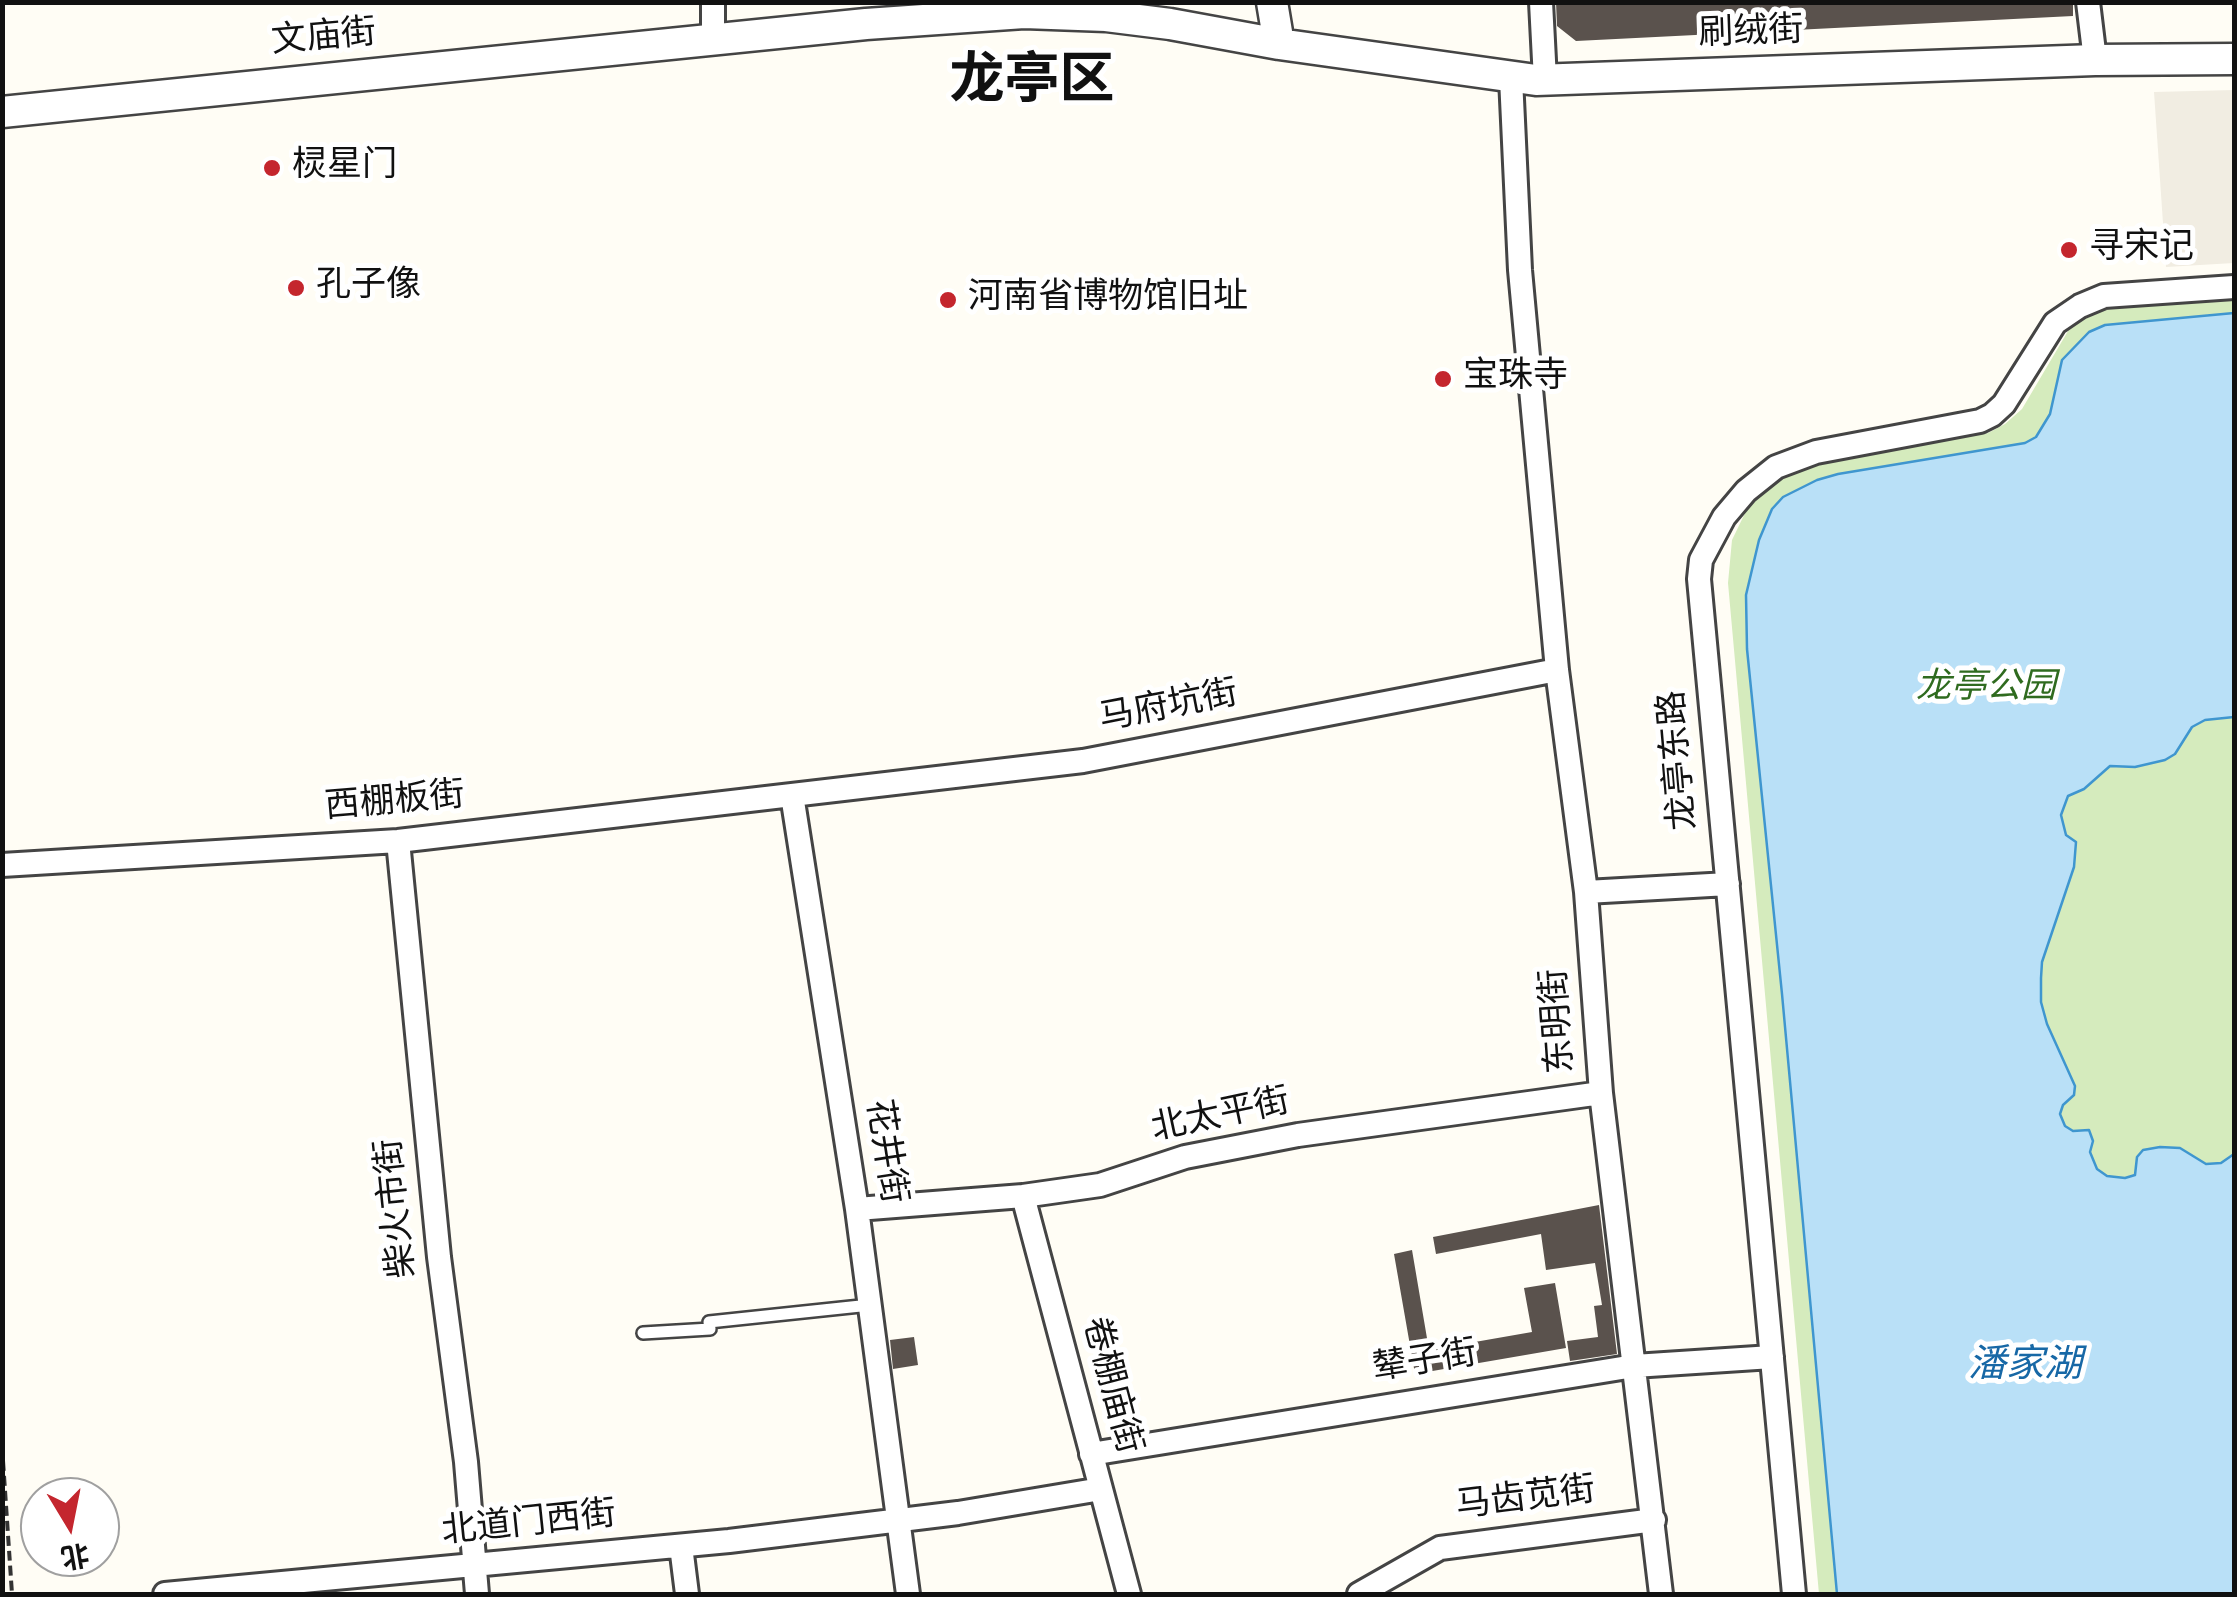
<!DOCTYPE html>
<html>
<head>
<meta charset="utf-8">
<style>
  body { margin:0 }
  #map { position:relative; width:2237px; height:1597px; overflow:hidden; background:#fffdf5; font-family:Spectral,"Noto Sans SC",serif }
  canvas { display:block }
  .frame { position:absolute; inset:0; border:5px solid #111; pointer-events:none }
  .north { position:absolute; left:20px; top:1477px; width:100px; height:100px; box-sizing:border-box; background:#fff; border:2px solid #a0a0a0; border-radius:50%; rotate:170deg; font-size:28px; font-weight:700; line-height:40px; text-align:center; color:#111 }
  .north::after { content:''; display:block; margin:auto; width:35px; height:45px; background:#c4262e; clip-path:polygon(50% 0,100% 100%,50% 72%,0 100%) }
</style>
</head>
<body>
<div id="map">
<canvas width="2237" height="1597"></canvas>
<div class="frame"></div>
<div class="north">北</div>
</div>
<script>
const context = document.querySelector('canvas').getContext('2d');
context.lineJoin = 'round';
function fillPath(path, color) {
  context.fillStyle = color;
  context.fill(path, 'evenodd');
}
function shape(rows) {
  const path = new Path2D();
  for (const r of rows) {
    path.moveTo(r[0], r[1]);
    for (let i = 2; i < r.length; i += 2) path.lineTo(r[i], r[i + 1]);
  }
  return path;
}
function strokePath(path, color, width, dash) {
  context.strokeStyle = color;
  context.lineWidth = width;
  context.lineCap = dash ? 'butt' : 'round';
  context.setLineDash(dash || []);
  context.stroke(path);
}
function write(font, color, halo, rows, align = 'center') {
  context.font = font + ' Spectral,"Noto Sans SC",serif';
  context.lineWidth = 10;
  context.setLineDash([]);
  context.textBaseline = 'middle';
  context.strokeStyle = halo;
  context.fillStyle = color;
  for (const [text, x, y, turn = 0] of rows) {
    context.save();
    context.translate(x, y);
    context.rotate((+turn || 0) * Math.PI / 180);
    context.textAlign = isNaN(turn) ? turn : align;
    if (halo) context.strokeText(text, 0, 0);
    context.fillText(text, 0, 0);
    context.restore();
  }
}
fillPath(shape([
  [2234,300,2234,1594,1819,1594,1728,583,1732,540,1747,509,1770,480,1794,468,1988,433,2005,424,2022,409,2071,326,2081,315,2100,309]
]), '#d5ebbd');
fillPath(shape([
  [2234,90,2234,263,2166,267,2154,92]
]), '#f1ede2');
const water = shape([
  [2234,313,2234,717,2205,720,2192,727,2175,754,2165,760,2135,767,2110,766,2084,789,2068,796,2061,815,2066,835,2076,842,2074,867,2042,962,2041,978,2041,1002,2047,1024,2075,1086,2074,1095,2063,1105,2060,1114,2065,1126,2073,1131,2089,1130,2093,1141,2090,1152,2097,1169,2107,1176,2125,1178,2135,1175,2137,1157,2143,1150,2160,1147,2180,1148,2206,1164,2221,1163,2234,1154,2234,1594,1837,1594,1782,994,1747,649,1746,595,1759,540,1772,509,1783,497,1817,480,1838,474,2025,443,2036,437,2050,414,2062,360,2089,332,2105,325,2234,313]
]);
fillPath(water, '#b9e0f7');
strokePath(water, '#3f96cf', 2.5);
fillPath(shape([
  [1556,2,2073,2,2073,16,1576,41,1557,26],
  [1599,1205,1617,1354,1570,1361,1567,1341,1598,1337,1594,1306,1602,1305,1595,1263,1546,1270,1541,1234,1436,1254,1433,1237],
  [1412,1250,1429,1350,1532,1332,1524,1288,1555,1283,1566,1348,1415,1374,1394,1254],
  [914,1337,918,1365,893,1369,890,1340]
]), '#5a524d');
const service = shape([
  [643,1333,710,1329,709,1322,870,1305]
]);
const minor = shape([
  [713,2,713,40],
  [1541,2,1545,80],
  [2088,2,2095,60],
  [1511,78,1520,270,1557,670,1586,892,1601,1093,1661,1594],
  [792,795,857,1209,908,1594],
  [398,841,439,1257,466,1462,477,1594],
  [2,865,398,841,1083,761,1557,670],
  [1586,892,1728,884],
  [1023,1196,1129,1594],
  [857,1209,1023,1196,1100,1185,1185,1157,1298,1135,1601,1093],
  [1091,1454,1634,1366,1772,1357],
  [681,1546,687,1594],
  [165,1594,729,1541,958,1513,1101,1489],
  [1359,1594,1440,1548,1654,1520],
  [1794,1594,1699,579,1701,560,1724,517,1746,491,1776,467,1816,452,1980,421,1992,415,2004,404,2055,323,2080,306,2104,296,2234,287]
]);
const tertiary = shape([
  [1272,2,1279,44],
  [2,112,866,24,1024,13,1106,16,1170,24,1279,44,1536,80,2095,60,2234,59]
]);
strokePath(service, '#444', 16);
strokePath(minor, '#444', 28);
strokePath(tertiary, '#444', 35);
strokePath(shape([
  [2,1446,12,1594]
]), '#333', 4, [10, 5]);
strokePath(service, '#fff', 11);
strokePath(minor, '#fff', 22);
strokePath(tertiary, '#fff', 30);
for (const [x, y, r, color] of [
  [272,168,10,"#c4262e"],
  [2069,250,10,"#c4262e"],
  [296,288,10,"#c4262e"],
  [948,300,10,"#c4262e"],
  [1443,379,10,"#c4262e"]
]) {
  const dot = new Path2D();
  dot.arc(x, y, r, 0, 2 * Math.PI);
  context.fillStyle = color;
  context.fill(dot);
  strokePath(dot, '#fff', 4);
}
write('35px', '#111', '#fff', [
  ["刷绒街",1751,35,-2],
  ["文庙街",324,40,-5],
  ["马府坑街",1169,709,-11],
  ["龙亭东路",1681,760,-95],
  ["西棚板街",395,804,-5],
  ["东明街",1561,1021,-94],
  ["北太平街",1221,1118,-12],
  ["花井街",883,1152,81],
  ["柴火市街",399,1208,-96],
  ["辇子街",1425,1364,-9],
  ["卷棚庙街",1109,1386,75],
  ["马齿苋街",1526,1501,-7],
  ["北道门西街",529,1526,-6]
]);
write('35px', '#111', '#fff', [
  ["棂星门",292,168],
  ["寻宋记",2089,250],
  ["孔子像",316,288],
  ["河南省博物馆旧址",968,300],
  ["宝珠寺",1463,379]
], 'left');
write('italic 35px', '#2f6b1f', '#fff', [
  ["龙亭公园",1986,690]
]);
write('italic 38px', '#1768a6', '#fff', [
  ["潘家湖",2025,1369]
]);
write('bold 55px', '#111', '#fff', [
  ["龙亭区",1032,86]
]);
</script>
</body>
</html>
